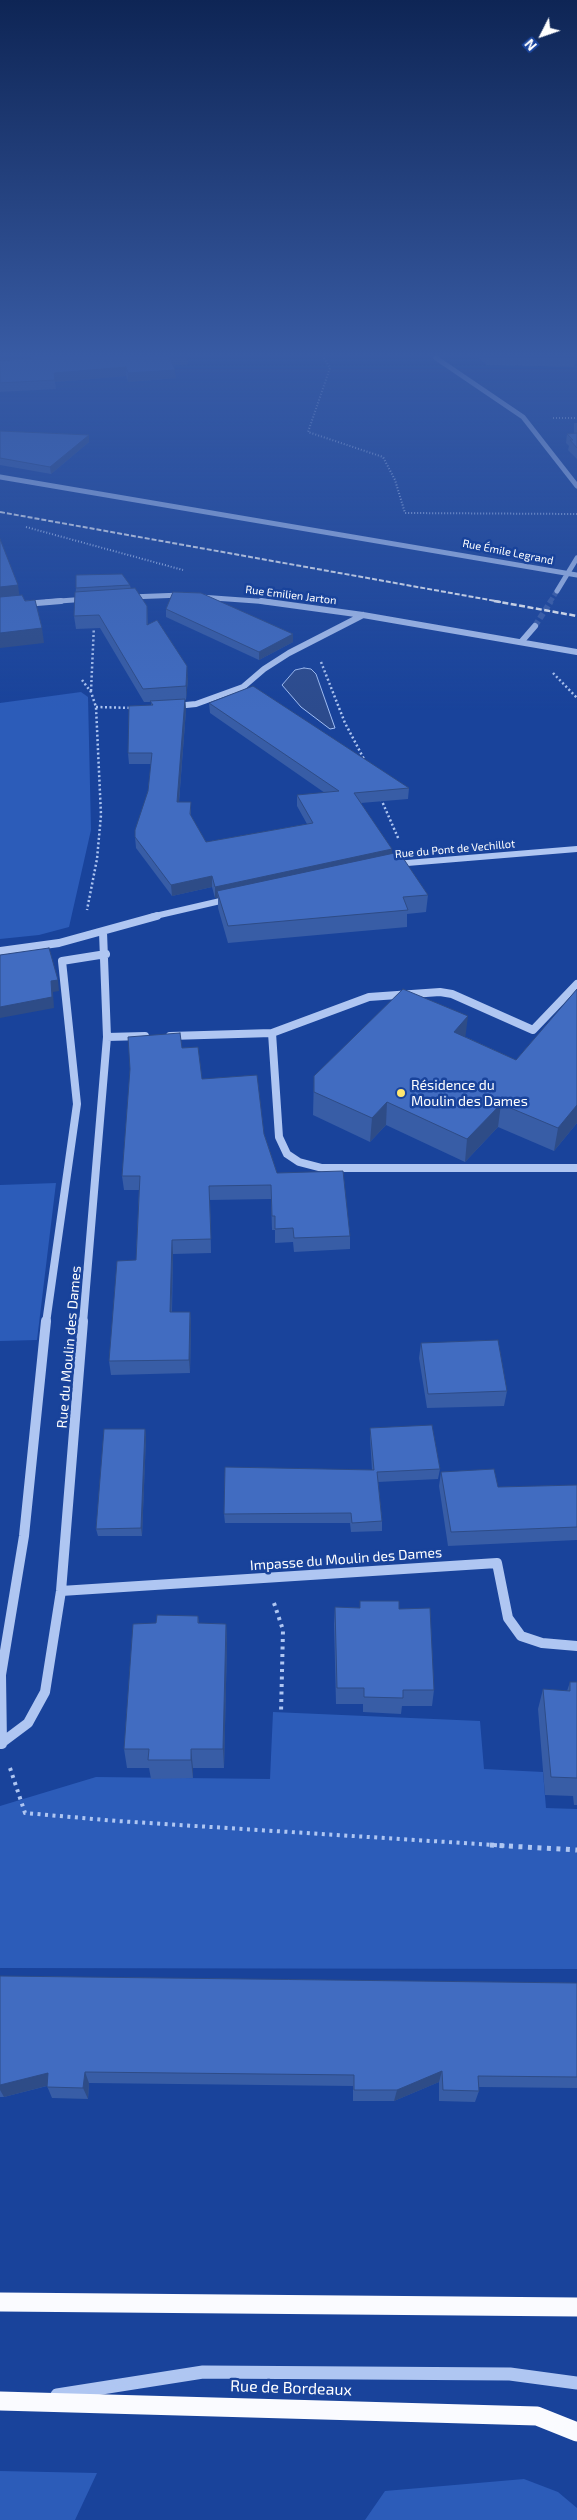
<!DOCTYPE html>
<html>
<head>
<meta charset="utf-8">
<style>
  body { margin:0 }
  #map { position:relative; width:577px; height:2520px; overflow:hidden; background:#19439b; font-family:"Exo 2",sans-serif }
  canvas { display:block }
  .north { position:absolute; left:517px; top:10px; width:50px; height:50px; -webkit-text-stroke:4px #19439b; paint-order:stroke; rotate:229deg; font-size:14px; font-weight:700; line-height:20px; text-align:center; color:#fff }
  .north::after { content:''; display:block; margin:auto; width:18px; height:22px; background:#fff; clip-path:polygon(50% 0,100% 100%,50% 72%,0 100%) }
</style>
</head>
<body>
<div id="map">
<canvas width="577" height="2520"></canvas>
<div class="north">N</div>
</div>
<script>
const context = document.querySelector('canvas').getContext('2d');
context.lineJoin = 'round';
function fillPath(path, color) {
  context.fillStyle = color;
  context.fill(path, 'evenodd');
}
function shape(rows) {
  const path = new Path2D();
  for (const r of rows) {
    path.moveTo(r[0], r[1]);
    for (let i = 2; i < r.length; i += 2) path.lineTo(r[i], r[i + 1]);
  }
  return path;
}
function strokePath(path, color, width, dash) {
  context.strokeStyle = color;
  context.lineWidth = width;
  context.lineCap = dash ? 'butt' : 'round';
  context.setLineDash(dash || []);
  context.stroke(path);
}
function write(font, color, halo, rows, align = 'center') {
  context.font = font + ' "Exo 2",sans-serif';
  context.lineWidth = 5;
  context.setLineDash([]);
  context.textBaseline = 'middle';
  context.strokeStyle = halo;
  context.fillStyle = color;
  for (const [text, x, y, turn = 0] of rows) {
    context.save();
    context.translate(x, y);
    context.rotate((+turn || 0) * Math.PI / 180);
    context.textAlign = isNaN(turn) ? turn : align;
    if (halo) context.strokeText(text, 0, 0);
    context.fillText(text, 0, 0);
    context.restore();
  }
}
fillPath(shape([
  [81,692,88,697,91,830,69,927,39,935,0,939,0,703],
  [56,1183,37,1340,0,1341,0,1185],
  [273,1712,480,1721,484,1769,543,1772,546,1808,577,1809,577,1969,0,1968,0,1806,96,1777,270,1779],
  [0,2471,97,2473,75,2520,0,2520],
  [524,2479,558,2492,577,2508,577,2520,365,2520,385,2491]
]), '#2c5cb9');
const water = shape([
  [304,668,311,669,316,674,335,728,330,729,301,707,282,685,295,670,304,668]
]);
fillPath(water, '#2c4b8d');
strokePath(water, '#a2bff4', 1);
strokePath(shape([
  [550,602,557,591]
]), '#3c5faa', 5, [5, 2.5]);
strokePath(shape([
  [535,626,551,601]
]), '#3c5faa', 6, [6, 3]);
strokePath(shape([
  [324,358,330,368,308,432,383,457,395,480,405,513,577,514],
  [553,418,577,418],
  [26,527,183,570]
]), '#afc6f2', 2, [1, 2]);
strokePath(shape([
  [321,662,345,723,365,761],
  [553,673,577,698],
  [82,680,91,692,96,707,101,815,97,859,87,910],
  [91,691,94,625],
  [96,707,133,708],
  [381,799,399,840]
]), '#afc6f2', 2.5, [2, 2.5]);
strokePath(shape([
  [274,1603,283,1630,281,1713],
  [10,1768,25,1813,117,1821,510,1846]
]), '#afc6f2', 4, [3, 4.5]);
strokePath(shape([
  [490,1845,577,1850]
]), '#afc6f2', 5, [4, 5.5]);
strokePath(shape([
  [436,358,523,417,577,486],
  [0,477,577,575],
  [557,591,577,558],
  [130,597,182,595],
  [200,597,270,602],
  [46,602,87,599]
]), '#afc6f2', 5);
strokePath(shape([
  [261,601,363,615,577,652],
  [25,604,61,601],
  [522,641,535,626],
  [176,706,196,704,243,687,264,669,289,653,363,615],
  [395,864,577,849],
  [151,917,229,899]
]), '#afc6f2', 6);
strokePath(shape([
  [0,951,59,943,157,916],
  [272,1033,279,1137,287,1154,299,1162,322,1168,577,1168],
  [170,1036,272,1033,369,997,440,992,452,994,533,1030,577,984],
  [107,1037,145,1036],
  [46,1323,77,1104,62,961,106,954],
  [83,1323,107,1037,103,932]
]), '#afc6f2', 8);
strokePath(shape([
  [61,1591,497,1563,508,1618,521,1636,542,1643,577,1646],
  [0,1744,28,1723,45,1692,61,1591,83,1321],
  [2,1744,1,1675,24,1536,46,1321]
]), '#afc6f2', 10);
strokePath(shape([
  [57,2395,203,2372,510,2374,577,2383]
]), '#afc6f2', 13);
strokePath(shape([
  [0,2302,577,2307],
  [0,2401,537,2416,577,2432]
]), '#fafbff', 19);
strokePath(shape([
  [0,512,501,602]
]), '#fff', 2, [5, 2]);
strokePath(shape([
  [494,601,577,616]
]), '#fff', 2.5, [6, 2.5]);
fillPath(shape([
  [0,358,187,358,188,364,173,365,176,378,128,382,126,376,55,382,56,389,0,392],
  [479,358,575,358,574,367,487,365],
  [574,423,577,423,577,459,568,450,569,446,566,443,567,434,574,433],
  [0,431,89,435,89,442,51,474,0,465],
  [130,585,131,589,147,606,148,624,188,679,186,700,185,700,186,710,179,802,191,802,191,816,206,842,307,824,297,806,297,795,325,793,210,713,209,703,409,788,408,799,361,803,392,854,428,895,426,912,407,914,407,927,228,943,218,908,218,898,215,898,212,887,172,896,136,848,135,837,148,791,151,764,129,764,128,753,151,705,151,702,144,702,100,628,76,629,74,616,76,588],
  [166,609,293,642,259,660,166,617],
  [577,989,577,1123,554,1151,498,1127,465,1162,386,1125,370,1142,313,1115,314,1076,466,1037,516,1060],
  [182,1048,202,1079,264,1134,277,1173,350,1236,350,1249,294,1252,293,1242,275,1243,275,1230,272,1230,271,1199,210,1200,211,1253,173,1254,172,1312,190,1312,191,1325,190,1373,111,1375,109,1361,136,1260,139,1190,124,1190,122,1176],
  [421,1343,507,1391,504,1406,427,1408,419,1358],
  [370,1428,440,1469,438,1479,378,1482,382,1521,382,1531,351,1532,350,1523,225,1523,224,1514,372,1470,370,1438],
  [145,1429,146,1437,142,1536,98,1536,96,1529],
  [441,1472,498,1487,577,1485,577,1540,448,1546,439,1486],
  [360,1601,399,1609,434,1690,432,1706,402,1706,401,1714,363,1712,363,1704,336,1704,334,1624,335,1607,360,1608],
  [198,1616,199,1623,226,1624,227,1644,224,1768,193,1768,193,1778,151,1779,149,1768,127,1768,124,1749,156,1623],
  [570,1682,577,1682,577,1805,574,1805,573,1796,545,1795,538,1709,543,1689,567,1691],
  [0,1976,577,1983,577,2088,479,2087,479,2091,475,2102,439,2101,439,2082,394,2101,353,2101,353,2086,89,2083,88,2099,52,2098,47,2086,4,2097,0,2097]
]), '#385da6');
fillPath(shape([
  [0,358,42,358,0,362],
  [169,358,187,358,188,364,170,366],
  [126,367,126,376,55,382,54,373],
  [175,370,176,378,128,382,128,373],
  [89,435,89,442,51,474,50,467],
  [18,585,20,599,0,601,0,587],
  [42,628,44,643,0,648,0,633],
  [293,634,293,642,259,660,259,652],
  [187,666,188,679,186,700,186,686],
  [185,699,186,710,178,813,177,802],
  [392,849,392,860,217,891,218,898,215,898,215,887],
  [212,876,212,887,172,896,171,885],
  [58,980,59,991,53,992,54,1008,0,1018,0,1007,51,981],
  [468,1016,465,1040,454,1032],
  [387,1102,386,1125,370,1142,372,1118],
  [501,1104,498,1127,465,1162,467,1139],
  [577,1105,577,1123,554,1151,558,1128],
  [172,1240,173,1254,171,1326,170,1312],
  [190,1312,191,1325,190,1373,189,1360],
  [145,1429,146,1437,142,1536,141,1528],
  [226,1624,227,1644,224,1768,223,1749],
  [191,1749,193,1768,193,1778,191,1760],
  [442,2071,439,2082,394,2101,397,2090],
  [85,2072,89,2083,88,2099,83,2088],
  [48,2073,54,2084,4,2097,0,2090,0,2085]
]), '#2e4c87');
const building = shape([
  [36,358,170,358,175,370,128,373,126,367,54,373,55,380,0,383,0,361,36,358],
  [0,431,89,435,50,467,0,458,0,431],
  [577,433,577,448,570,440,573,440,567,434,577,433],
  [0,539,18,585,0,587,0,539],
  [122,574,130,585,76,588,76,575,122,574],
  [135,588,147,606,147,625,157,620,187,666,186,686,143,689,99,615,74,616,75,592,135,588],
  [173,592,201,593,293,634,259,652,166,609,173,592],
  [22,595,25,601,35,600,42,628,0,633,0,597,22,595],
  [253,686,409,788,354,793,392,849,215,887,212,876,171,885,135,837,135,830,148,791,152,753,128,753,129,706,153,705,150,701,185,699,177,802,191,802,190,814,206,842,313,823,297,795,339,791,209,703,253,686],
  [399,852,428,895,403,897,408,910,228,926,217,891,399,852],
  [49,948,58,980,51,981,52,997,0,1007,0,955,49,948],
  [403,989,468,1016,454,1032,516,1060,577,989,577,1105,558,1128,501,1104,467,1139,387,1102,372,1118,314,1092,314,1076,403,989],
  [180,1033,182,1048,198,1047,202,1079,257,1075,264,1134,277,1173,343,1171,350,1236,294,1238,293,1228,275,1229,275,1216,272,1216,271,1185,209,1186,211,1239,172,1240,170,1312,190,1312,189,1360,109,1361,117,1261,136,1260,140,1176,122,1176,130,1069,128,1037,180,1033],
  [498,1340,507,1391,428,1394,421,1343,498,1340],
  [432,1425,440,1469,377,1472,382,1521,352,1523,351,1513,224,1514,225,1467,374,1470,370,1428,432,1425],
  [104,1429,145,1429,141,1528,96,1529,104,1429],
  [494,1469,498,1487,577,1485,577,1527,451,1532,441,1472,494,1469],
  [360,1601,399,1601,399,1609,430,1608,434,1690,403,1690,403,1698,364,1697,364,1688,337,1688,335,1607,360,1608,360,1601],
  [157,1615,198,1616,198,1623,226,1624,223,1749,191,1749,191,1760,148,1760,149,1749,124,1749,133,1624,156,1623,157,1615],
  [570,1682,577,1682,577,1778,551,1777,543,1689,570,1691,570,1682],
  [0,1976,577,1983,577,2077,478,2076,479,2091,443,2090,442,2071,397,2090,354,2090,354,2075,85,2072,83,2088,47,2087,48,2073,0,2085,0,1976]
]);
fillPath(building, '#416cc1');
strokePath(building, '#2e4c87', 1);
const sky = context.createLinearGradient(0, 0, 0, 711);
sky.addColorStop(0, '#0e2555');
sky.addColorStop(0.5, '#385ba4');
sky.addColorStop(1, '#385ba400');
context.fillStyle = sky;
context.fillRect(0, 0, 577, 711);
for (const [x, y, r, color] of [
  [401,1093,5,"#ffe670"]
]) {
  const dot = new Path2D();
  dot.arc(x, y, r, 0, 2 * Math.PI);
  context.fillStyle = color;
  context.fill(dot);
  strokePath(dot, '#19439b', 2);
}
write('11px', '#fff', '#19439b', [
  ["Rue Émile Legrand",508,552,11],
  ["Rue Emilien Jarton",291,595,7],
  ["Rue du Pont de Vechillot",455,849,-5]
]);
write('14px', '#fff', '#19439b', [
  ["Résidence du",411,1085],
  ["Moulin des Dames",411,1101]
], 'left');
write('14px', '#fff', '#19439b', [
  ["Rue du Moulin des Dames",69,1347,-85],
  ["Impasse du Moulin des Dames",346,1559,-4]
]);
write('16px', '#fff', '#19439b', [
  ["Rue de Bordeaux",291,2388,2]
]);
</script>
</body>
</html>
